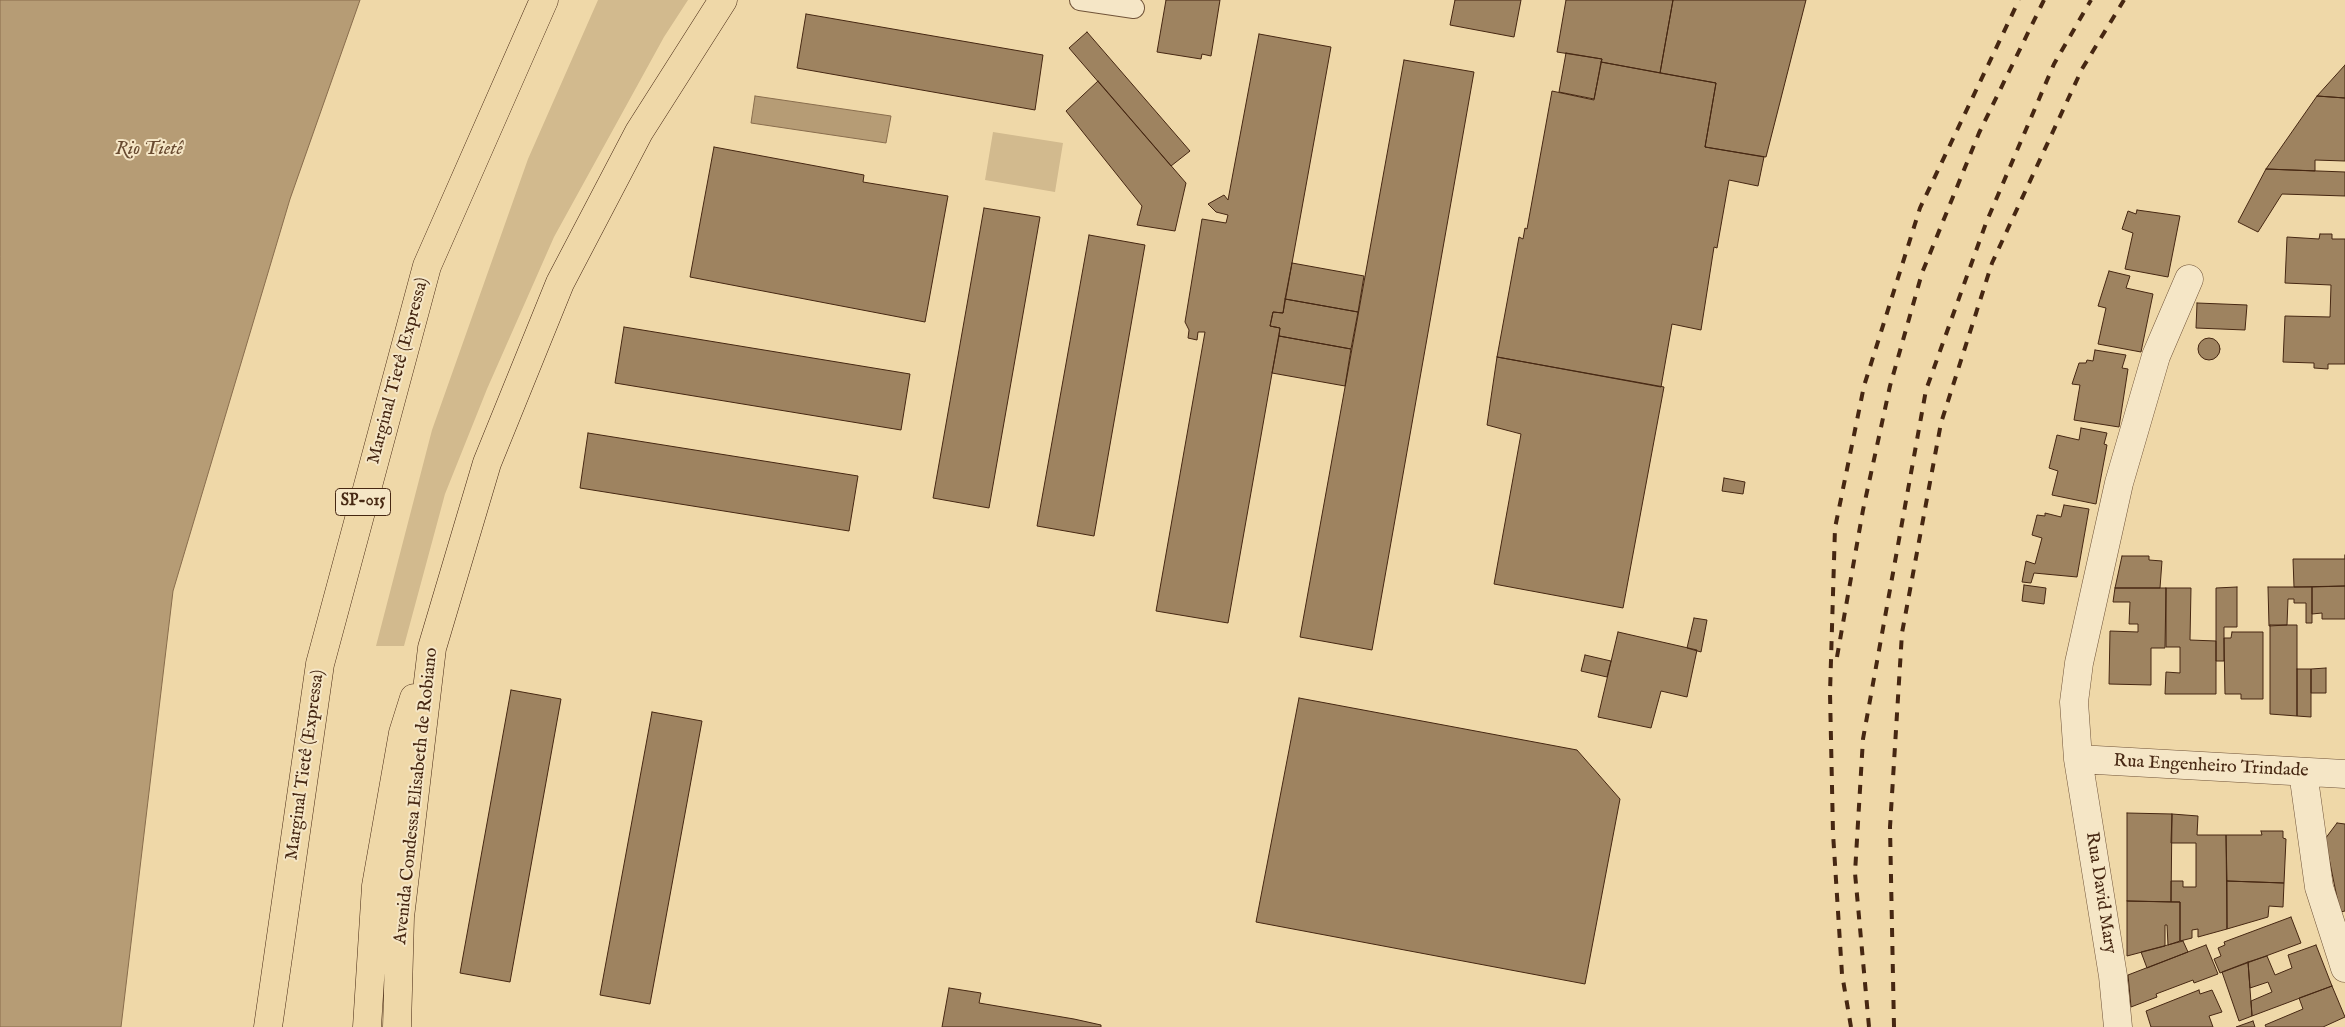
<!DOCTYPE html>
<html>
<head>
<meta charset="utf-8">
<style>
  body { margin:0 }
  canvas { display:block; background:#efd8a8 }
</style>
</head>
<body>
<canvas width="2345" height="1027"></canvas>
<script>
const context = document.querySelector('canvas').getContext('2d');
context.lineJoin = 'round';
function fillPath(path, color) {
  context.fillStyle = color;
  context.fill(path, 'evenodd');
}
function shape(rows) {
  const path = new Path2D();
  for (const r of rows) {
    if (r.length === 3) {
      path.moveTo(r[0] + r[2], r[1]);
      path.arc(r[0], r[1], r[2], 0, 2 * Math.PI);
      continue;
    }
    path.moveTo(r[0], r[1]);
    for (let i = 2; i < r.length; i += 2) path.lineTo(r[i], r[i + 1]);
  }
  return path;
}
function strokePath(path, color, width, dash) {
  context.strokeStyle = color;
  context.lineWidth = width;
  context.lineCap = dash ? 'butt' : 'round';
  context.setLineDash(dash || []);
  context.stroke(path);
}
function write(font, color, halo, rows, align = 'center') {
  context.font = font + ' "IM FELL English",serif';
  context.lineWidth = 4;
  context.setLineDash([]);
  context.textBaseline = 'middle';
  context.strokeStyle = halo;
  context.fillStyle = color;
  for (const [text, x, y, turn = 0] of rows) {
    context.save();
    context.translate(x, y);
    context.rotate((+turn || 0) * Math.PI / 180);
    context.textAlign = isNaN(turn) ? turn : align;
    if (halo) context.strokeText(text, 0, 0);
    context.fillText(text, 0, 0);
    context.restore();
  }
}
fillPath(shape([
  [598,0,688,0,664,37,554,237,487,389,445,494,404,646,376,646,432,430,528,159],
  [993,132,1063,143,1055,192,985,180]
]), '#d2ba8e');
const water = shape([
  [0,0,360,0,290,199,173,591,121,1027,0,1027,0,0],
  [755,96,891,116,886,143,751,123,755,96]
]);
fillPath(water, '#b69c75');
strokePath(water, '#896d4d', 1);
const building = shape([
  [1166,0,1220,0,1211,56,1202,54,1201,59,1157,52,1166,0],
  [1455,0,1521,0,1514,37,1450,25,1455,0],
  [1566,0,1673,0,1660,73,1601,62,1602,59,1557,52,1566,0],
  [1673,0,1806,0,1766,157,1705,147,1716,83,1660,73,1673,0],
  [806,14,1043,55,1035,110,797,68,806,14],
  [1087,32,1190,151,1171,166,1069,48,1087,32],
  [1259,34,1331,47,1283,313,1273,312,1270,326,1280,328,1228,623,1156,611,1205,332,1198,332,1197,340,1188,338,1189,330,1185,322,1202,219,1226,223,1228,215,1216,212,1208,204,1224,195,1228,200,1259,34],
  [1566,53,1602,59,1594,99,1559,92,1566,53],
  [1404,60,1474,72,1372,650,1300,637,1404,60],
  [1601,62,1716,83,1705,147,1764,157,1758,186,1729,180,1717,248,1714,247,1701,330,1672,324,1661,387,1497,357,1519,237,1523,239,1525,228,1527,229,1552,91,1594,100,1601,62],
  [2345,65,2345,98,2317,96,2345,65],
  [1098,81,1186,183,1175,231,1137,225,1142,206,1066,111,1098,81],
  [2317,96,2345,98,2345,161,2315,160,2315,171,2266,169,2317,96],
  [714,147,864,175,863,182,948,196,925,322,690,277,714,147],
  [2266,169,2345,172,2345,196,2282,194,2258,232,2238,222,2266,169],
  [984,208,1040,217,989,508,933,498,984,208],
  [2137,210,2180,216,2168,277,2125,269,2133,233,2122,229,2128,211,2136,214,2137,210],
  [2320,234,2332,234,2332,239,2345,239,2345,364,2328,364,2328,369,2314,368,2314,363,2283,362,2285,316,2330,317,2331,285,2285,283,2287,237,2319,239,2320,234],
  [1089,235,1145,245,1094,536,1037,526,1089,235],
  [1292,263,1364,276,1358,312,1285,299,1292,263],
  [2109,271,2130,276,2126,288,2153,294,2141,352,2098,344,2106,308,2098,306,2109,271],
  [1285,299,1358,312,1351,349,1279,336,1280,328,1270,326,1273,312,1283,313,1285,299],
  [2197,303,2247,305,2245,330,2196,328,2197,303],
  [624,327,910,374,901,430,615,383,624,327],
  [1279,336,1351,349,1345,386,1272,373,1279,336],
  [2209,349,11],
  [2095,350,2126,355,2122,368,2128,369,2119,427,2074,420,2080,385,2072,384,2079,363,2086,363,2087,360,2093,361,2095,350],
  [1497,357,1664,387,1623,608,1494,584,1521,434,1487,425,1497,357],
  [2081,428,2107,433,2104,444,2107,445,2096,504,2052,495,2058,471,2049,468,2057,435,2079,440,2081,428],
  [588,433,858,476,849,531,580,488,588,433],
  [1724,478,1745,482,1743,494,1722,491,1724,478],
  [2064,505,2089,509,2077,577,2034,573,2031,583,2022,582,2026,561,2035,564,2042,538,2032,535,2037,515,2045,516,2045,513,2061,517,2064,505],
  [2345,555,2345,586,2294,587,2293,559,2345,559,2345,555],
  [2122,556,2149,556,2149,560,2162,561,2160,588,2115,588,2122,556],
  [2024,585,2046,588,2044,604,2022,601,2024,585],
  [2345,586,2345,619,2322,619,2322,613,2312,614,2312,587,2345,586],
  [2237,587,2237,627,2224,627,2224,661,2216,661,2216,588,2237,587],
  [2268,587,2312,587,2312,623,2306,623,2306,603,2294,603,2294,599,2288,599,2287,625,2269,626,2268,587],
  [2115,588,2166,588,2165,648,2151,648,2151,685,2109,684,2110,631,2138,632,2138,624,2129,624,2130,602,2113,602,2115,588],
  [2166,588,2191,588,2190,640,2216,641,2216,694,2165,694,2166,672,2180,673,2180,647,2166,647,2166,588],
  [1694,618,1707,620,1701,652,1687,648,1694,618],
  [2270,625,2297,625,2297,716,2270,714,2270,625],
  [1618,632,1697,650,1687,697,1661,691,1651,728,1598,717,1618,632],
  [2232,632,2263,632,2263,699,2241,699,2241,694,2225,694,2224,638,2231,638,2232,632],
  [1585,655,1611,661,1607,677,1581,671,1585,655],
  [2326,668,2326,693,2311,693,2311,669,2326,668],
  [2297,669,2311,669,2311,717,2297,716,2297,669],
  [511,690,561,699,510,982,460,973,511,690],
  [1299,698,1577,750,1620,799,1585,984,1256,922,1299,698],
  [652,712,702,721,650,1004,600,995,652,712],
  [2127,813,2172,814,2171,902,2127,901,2127,813],
  [2172,814,2198,816,2197,835,2226,835,2227,929,2198,937,2198,929,2192,930,2192,938,2180,941,2180,902,2171,902,2171,881,2183,881,2183,887,2196,887,2196,843,2171,843,2172,814],
  [2337,823,2345,824,2345,911,2340,912,2325,839,2337,823],
  [2261,831,2283,831,2283,838,2286,839,2284,883,2227,881,2226,835,2262,835,2261,831],
  [2227,881,2284,883,2283,907,2269,906,2268,917,2227,929,2227,881],
  [2127,901,2180,902,2180,941,2168,945,2167,925,2165,925,2165,946,2127,956,2127,901],
  [2291,917,2301,943,2220,973,2214,959,2221,956,2218,948,2225,945,2224,942,2291,917],
  [2183,941,2188,952,2147,968,2141,952,2183,941],
  [2206,945,2218,974,2194,983,2193,980,2156,994,2157,997,2131,1007,2128,975,2206,945],
  [2316,945,2332,986,2252,1016,2251,1001,2272,992,2268,982,2250,988,2248,962,2267,956,2275,975,2292,968,2288,955,2316,945],
  [2248,962,2252,1016,2239,1021,2222,972,2248,962],
  [2332,986,2345,1017,2323,1027,2266,1027,2265,1025,2303,1009,2299,998,2332,986],
  [949,988,981,993,979,1003,1074,1019,1101,1025,1101,1027,942,1027,949,988],
  [2199,990,2200,994,2212,990,2222,1012,2209,1016,2213,1027,2151,1027,2146,1011,2199,990],
  [2253,1021,2255,1027,2236,1027,2253,1021]
]);
fillPath(building, '#9e8360');
strokePath(building, '#462712', 1);
const lane = shape([
  [1080,0,1134,8]
]);
const street = shape([
  [2078,759,2345,774],
  [2303,772,2319,887,2345,968],
  [2118,1027,2113,976,2078,759,2074,702,2079,663,2119,483,2156,356,2189,279]
]);
const highway = shape([
  [268,1027,320,664,427,266,544,0],
  [367,1027,376,886,403,733,414,698],
  [397,1027,400,917,432,648,487,463,560,283,639,132,723,0]
]);
strokePath(lane, '#705338', 22);
strokePath(street, '#705338', 29);
strokePath(highway, '#462712', 29);
strokePath(lane, '#f5e6c6', 20);
strokePath(street, '#f5e6c6', 28);
strokePath(highway, '#efd8a8', 28);
strokePath(shape([
  [1837,657,1863,510,1890,386,1922,273,1979,133,2044,0],
  [1851,1027,1842,974,1833,833,1830,693,1835,528,1864,386,1920,208,2019,0],
  [1869,1027,1855,873,1863,739,1926,390,1986,223,2054,64,2091,0],
  [1894,1027,1890,827,1902,633,1941,423,1992,263,2082,69,2124,0]
]), '#462712', 4, [9, 9]);
for (const [x, y, w] of [
  [363,502,55]
]) {
  const box = new Path2D();
  box.roundRect(x - w / 2, y - 13.5, w, 27, 4);
  context.fillStyle = '#f5e6c6';
  context.fill(box);
  strokePath(box, '#462712', 1);
}
write('bold 16px', '#462712', null, [
  ["SP-015",363,502]
]);
write('18px', '#462712', '#f5e6c6', [
  ["Marginal Tietê (Expressa)",399,371,-75],
  ["Marginal Tietê (Expressa)",306,765,-82],
  ["Rua Engenheiro Trindade",2211,767,3],
  ["Avenida Condessa Elisabeth de Robiano",417,796,-84],
  ["Rua David Mary",2100,893,81]
]);
write('italic 19px', '#684a30', '#f5e6c6', [
  ["Rio Tietê",149,150]
]);
</script>
</body>
</html>
